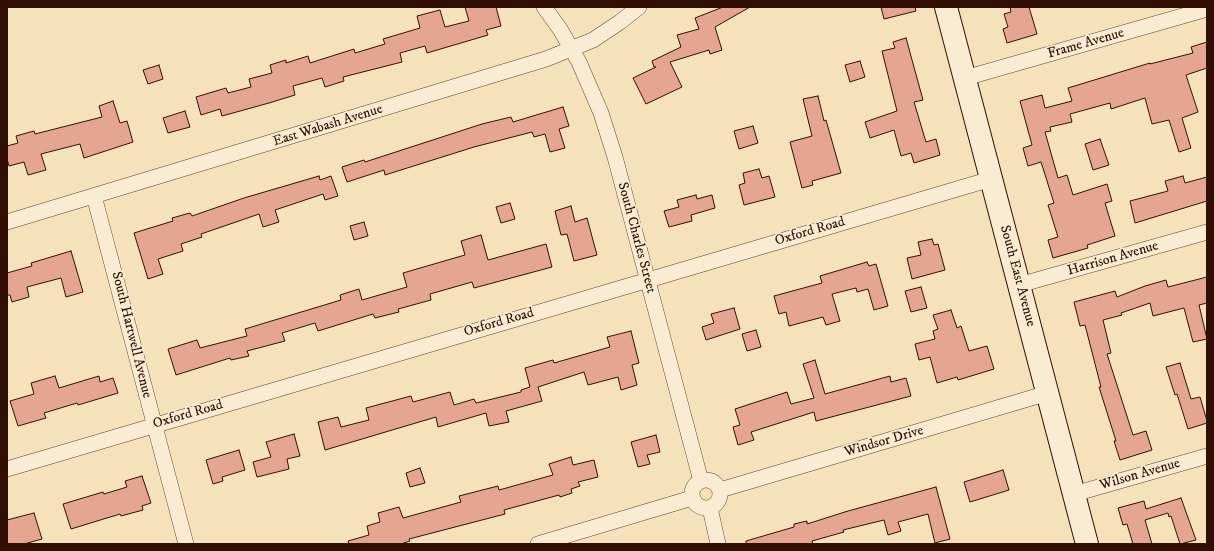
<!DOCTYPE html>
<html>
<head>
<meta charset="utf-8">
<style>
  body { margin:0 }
  #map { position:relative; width:1214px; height:551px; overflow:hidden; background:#f6e2ba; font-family:"IM FELL DW Pica",serif }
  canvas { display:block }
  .frame { position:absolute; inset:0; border:8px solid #310f02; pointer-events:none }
</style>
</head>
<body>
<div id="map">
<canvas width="1214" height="551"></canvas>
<div class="frame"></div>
</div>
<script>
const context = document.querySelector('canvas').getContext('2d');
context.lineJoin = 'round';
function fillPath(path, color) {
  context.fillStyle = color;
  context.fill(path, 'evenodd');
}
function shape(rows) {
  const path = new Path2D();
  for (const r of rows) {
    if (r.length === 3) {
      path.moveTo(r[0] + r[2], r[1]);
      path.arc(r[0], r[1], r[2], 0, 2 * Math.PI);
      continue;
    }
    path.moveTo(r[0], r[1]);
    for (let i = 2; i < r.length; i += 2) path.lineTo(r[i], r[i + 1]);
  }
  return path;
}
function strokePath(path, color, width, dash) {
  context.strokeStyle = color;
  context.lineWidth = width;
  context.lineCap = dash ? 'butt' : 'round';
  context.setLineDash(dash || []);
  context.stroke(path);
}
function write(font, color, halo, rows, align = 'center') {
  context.font = font + ' "IM FELL DW Pica",serif';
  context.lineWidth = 3.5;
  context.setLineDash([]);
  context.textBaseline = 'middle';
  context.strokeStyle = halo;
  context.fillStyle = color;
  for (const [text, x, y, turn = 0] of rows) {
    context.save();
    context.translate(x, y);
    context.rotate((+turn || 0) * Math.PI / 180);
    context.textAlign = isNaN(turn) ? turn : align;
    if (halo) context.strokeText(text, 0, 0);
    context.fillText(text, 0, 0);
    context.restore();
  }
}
const building = shape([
  [465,7,496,7,501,26,486,30,488,35,427,53,425,46,400,53,402,62,343,77,344,81,325,87,322,78,293,86,295,95,269,103,222,116,220,109,201,115,196,97,226,88,228,93,251,87,249,79,272,73,270,65,286,60,286,63,308,56,310,63,354,49,355,53,385,44,383,39,420,28,417,16,440,10,445,27,469,21,465,7],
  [723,7,750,7,715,27,722,50,710,54,709,50,670,62,682,87,646,104,633,78,656,67,654,67,652,61,681,47,677,35,699,29,695,18,723,7],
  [881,7,915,7,916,11,884,19,881,7],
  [1010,7,1029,7,1037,34,1007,43,1003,29,1008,27,1004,14,1011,12,1010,7],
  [906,38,923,100,914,102,926,142,936,139,940,155,914,163,911,153,901,156,894,130,870,138,865,122,897,111,882,51,895,48,893,42,906,38],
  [1207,42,1207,68,1186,75,1198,112,1182,118,1191,148,1179,152,1169,120,1152,124,1145,98,1111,109,1110,103,1070,114,1072,122,1050,127,1051,131,1045,132,1058,178,1067,175,1073,195,1107,184,1112,201,1105,203,1115,236,1087,245,1088,248,1053,258,1048,240,1058,237,1048,205,1054,203,1041,162,1028,166,1023,148,1032,145,1020,101,1042,95,1045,108,1072,101,1068,88,1150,63,1150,64,1193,53,1191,47,1207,42],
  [860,61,865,77,850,82,845,65,860,61],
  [159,65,163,79,148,84,143,70,159,65],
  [818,96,824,121,826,120,841,173,812,181,813,185,802,188,790,142,812,136,803,99,818,96],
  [113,101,120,123,127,121,133,142,84,158,80,144,41,154,46,170,28,175,24,162,9,166,7,159,7,146,18,143,16,136,34,131,35,134,102,117,99,106,113,101],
  [563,107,569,126,559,129,565,148,550,152,545,134,534,137,532,132,474,147,385,175,384,170,347,182,342,167,364,160,365,162,482,124,511,117,513,122,563,107],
  [185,111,190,127,168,133,163,118,185,111],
  [753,126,758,143,739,149,734,131,753,126],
  [1100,139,1109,165,1093,170,1085,144,1100,139],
  [759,169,762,178,769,176,775,197,744,205,739,185,745,183,743,173,759,169],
  [319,176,320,180,331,176,338,196,325,200,323,194,275,210,279,222,263,227,259,214,201,234,202,237,181,244,183,251,158,259,163,274,148,279,134,233,173,221,172,218,190,213,192,216,244,198,319,176],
  [1183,176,1185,183,1207,177,1207,201,1135,223,1130,201,1168,191,1165,181,1183,176],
  [696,195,697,199,712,195,715,208,691,215,692,221,669,227,664,211,679,207,677,200,696,195],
  [510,203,515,219,501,223,496,207,510,203],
  [571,206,575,222,587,218,597,255,574,261,567,234,561,235,555,211,571,206],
  [364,222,368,236,354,240,350,226,364,222],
  [481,235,488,260,546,244,552,267,474,288,472,282,430,294,431,300,398,309,399,312,375,318,373,314,318,331,315,323,282,333,285,341,247,351,249,356,231,360,230,358,176,375,168,349,197,340,200,348,247,336,245,329,341,300,340,295,359,289,362,300,407,287,403,273,465,255,461,241,481,235],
  [932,239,934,245,938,244,945,270,912,279,907,258,921,255,918,242,932,239],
  [71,251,83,292,66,297,61,278,27,287,29,297,12,302,10,295,7,295,7,273,32,266,31,263,71,251],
  [867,262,869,266,876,264,888,306,874,310,868,289,857,292,856,288,832,294,840,321,826,325,823,317,789,326,786,312,779,314,774,296,822,283,820,276,867,262],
  [1207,277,1207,303,1199,305,1207,339,1193,342,1184,308,1153,316,1150,303,1121,313,1122,315,1103,320,1111,353,1107,354,1133,435,1146,431,1152,450,1120,460,1114,441,1116,441,1099,387,1101,387,1085,325,1080,326,1074,302,1115,291,1117,297,1145,286,1166,280,1168,287,1207,277],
  [921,287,927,308,911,312,905,291,921,287],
  [734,308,740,329,706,340,702,327,714,323,711,314,734,308],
  [951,310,957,328,961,326,969,351,987,346,994,369,958,380,957,377,937,383,930,357,919,360,915,344,935,339,933,331,938,329,933,315,951,310],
  [756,330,761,347,747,351,742,334,756,330],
  [631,331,639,363,632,365,637,385,621,390,618,377,588,385,584,372,538,387,542,401,506,411,509,422,489,426,486,413,438,427,436,417,325,450,318,422,338,417,341,427,369,420,366,408,411,396,413,402,450,392,454,405,474,399,476,403,521,392,521,390,530,387,525,368,553,360,554,363,610,347,607,337,631,331],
  [815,360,825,394,890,376,891,382,906,378,911,396,816,421,814,412,751,432,754,440,738,445,733,427,740,425,735,409,787,392,791,404,814,398,803,364,815,360],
  [1180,363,1191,399,1200,397,1207,421,1207,423,1188,429,1177,394,1175,395,1166,367,1180,363],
  [55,376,59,388,99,376,100,382,113,378,118,393,78,405,77,403,44,413,46,418,18,426,10,401,34,394,31,383,55,376],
  [294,434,300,456,287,459,289,469,257,477,253,462,271,457,266,442,294,434],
  [656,435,660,452,647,455,650,464,638,467,631,442,656,435],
  [239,450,245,470,222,477,223,481,213,484,206,460,239,450],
  [571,457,573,465,594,460,598,477,578,482,580,486,571,489,572,493,560,497,559,495,504,510,505,514,409,539,410,541,401,544,349,544,348,541,369,535,367,526,380,522,378,513,399,507,403,518,461,502,459,496,498,486,499,490,553,475,549,464,571,457],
  [420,468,425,483,410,487,406,473,420,468],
  [1003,470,1009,490,970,502,964,482,1003,470],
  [142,476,151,503,142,506,143,510,121,516,120,514,71,529,63,504,103,492,104,494,127,487,125,481,142,476],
  [936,487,950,539,935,543,928,514,898,522,901,531,888,535,884,520,843,530,844,532,812,541,813,544,746,544,746,541,794,527,794,524,807,521,807,524,848,511,936,487],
  [1181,498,1196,540,1180,544,1171,516,1169,517,1168,513,1145,520,1152,544,1133,544,1127,524,1123,525,1118,508,1144,501,1146,509,1181,498],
  [34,513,42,539,24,544,7,544,7,520,34,513]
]);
fillPath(building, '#e5a691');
strokePath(building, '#310f02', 1);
const street = shape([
  [544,7,560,29,579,62,601,113,615,157,701,481],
  [965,78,1207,9],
  [94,196,186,544],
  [7,222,546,59,593,40,620,22,639,7],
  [1019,285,1207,232],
  [7,469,991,179],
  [706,494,14],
  [720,490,1048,393],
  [1074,494,1207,456],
  [710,508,718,544],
  [538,544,692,498]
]);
const secondary = shape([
  [946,7,1087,544]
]);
strokePath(street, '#624430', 16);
strokePath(secondary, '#310f02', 24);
strokePath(street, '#f9ecd2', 15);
strokePath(secondary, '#f9ecd2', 22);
write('14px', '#310f02', '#f9ecd2', [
  ["Frame Avenue",1086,44,-16],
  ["East Wabash Avenue",328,126,-17],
  ["Oxford Road",810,232,-16],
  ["South Charles Street",636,238,75],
  ["Harrison Avenue",1113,259,-16],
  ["South East Avenue",1017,276,75],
  ["Oxford Road",499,323,-16],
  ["South Hartwell Avenue",131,335,76],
  ["Oxford Road",188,415,-16],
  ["Windsor Drive",884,442,-16],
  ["Wilson Avenue",1140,475,-16]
]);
</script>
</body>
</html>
